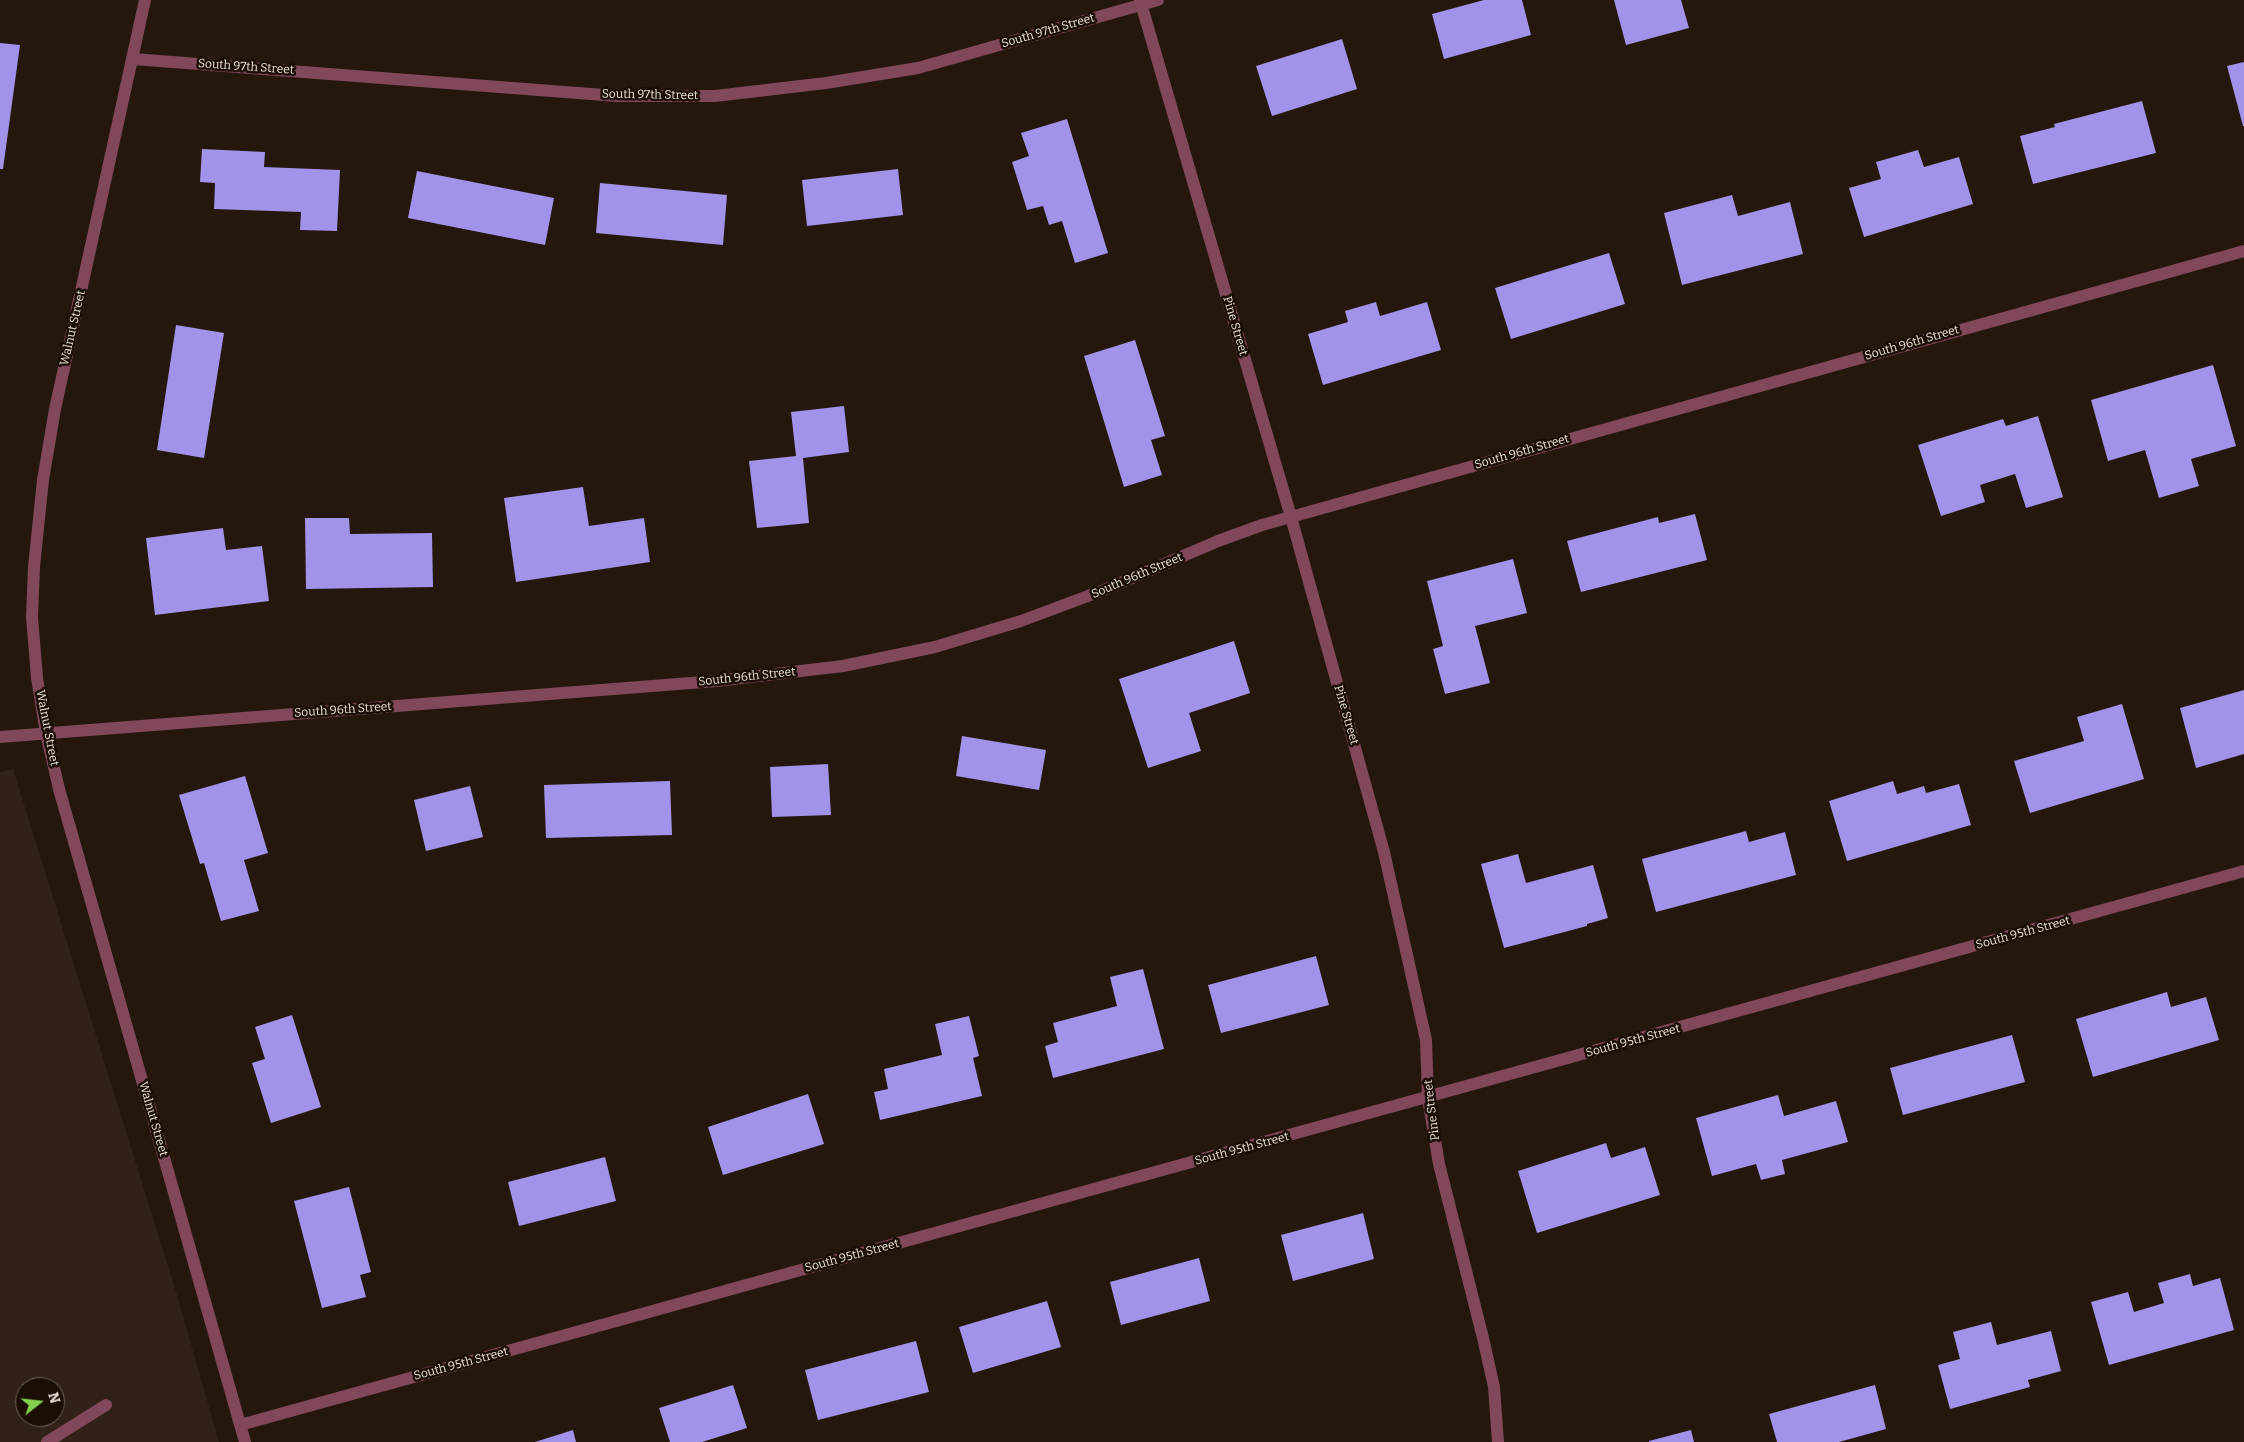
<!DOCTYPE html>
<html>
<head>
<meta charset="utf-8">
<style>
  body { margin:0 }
  #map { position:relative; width:2244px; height:1442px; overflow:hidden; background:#25170c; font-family:Bitter,serif }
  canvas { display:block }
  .north { position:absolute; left:15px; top:1377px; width:50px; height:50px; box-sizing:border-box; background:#1b0e05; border:1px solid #6e625a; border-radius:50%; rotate:74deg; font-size:14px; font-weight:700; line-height:20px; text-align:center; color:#eae0d9 }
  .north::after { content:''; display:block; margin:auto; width:18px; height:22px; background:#83d04e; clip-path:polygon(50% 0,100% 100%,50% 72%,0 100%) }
</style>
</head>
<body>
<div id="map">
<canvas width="2244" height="1442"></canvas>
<div class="north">N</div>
</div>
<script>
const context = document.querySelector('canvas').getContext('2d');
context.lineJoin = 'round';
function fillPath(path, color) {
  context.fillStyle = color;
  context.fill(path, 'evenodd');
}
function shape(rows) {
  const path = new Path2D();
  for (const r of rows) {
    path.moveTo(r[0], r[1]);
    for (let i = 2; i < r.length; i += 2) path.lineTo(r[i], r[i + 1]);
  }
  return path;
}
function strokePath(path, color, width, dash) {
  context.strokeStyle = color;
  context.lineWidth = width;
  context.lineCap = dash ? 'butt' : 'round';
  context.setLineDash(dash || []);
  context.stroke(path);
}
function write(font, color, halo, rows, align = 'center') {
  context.font = font + ' Bitter,serif';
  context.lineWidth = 5;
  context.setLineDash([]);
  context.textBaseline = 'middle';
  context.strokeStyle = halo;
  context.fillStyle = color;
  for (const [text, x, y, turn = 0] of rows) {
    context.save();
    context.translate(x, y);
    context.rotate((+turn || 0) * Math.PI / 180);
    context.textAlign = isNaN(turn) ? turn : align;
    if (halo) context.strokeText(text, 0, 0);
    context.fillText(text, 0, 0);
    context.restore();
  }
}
fillPath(shape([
  [13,769,177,1295,219,1442,0,1442,0,772],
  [25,1387,55,1387,55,1417,25,1417]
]), '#322119');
fillPath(shape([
  [1484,0,1522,0,1531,35,1444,59,1432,14],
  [1614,0,1681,0,1689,28,1626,45],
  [1342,39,1357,89,1272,116,1256,66],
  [0,43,20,45,3,169,0,169],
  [2244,62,2244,126,2243,126,2227,66],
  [2142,101,2156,153,2033,184,2020,136,2055,127,2054,124],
  [1067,119,1108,253,1075,263,1062,221,1049,225,1043,206,1027,210,1012,162,1029,156,1021,133],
  [202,149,265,152,264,167,340,170,337,231,300,230,301,212,214,209,215,183,200,182],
  [1918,150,1924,167,1959,157,1973,204,1864,237,1849,188,1881,179,1876,162],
  [898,169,903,215,807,226,802,180],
  [417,171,554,198,545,245,408,218],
  [600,183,727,195,723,245,596,233],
  [1732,195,1738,216,1790,202,1803,254,1682,285,1664,213],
  [1609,253,1625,304,1511,339,1495,288],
  [1376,302,1380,316,1427,302,1441,350,1323,385,1308,334,1348,322,1345,311],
  [176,325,224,333,204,458,157,450],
  [1135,340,1165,436,1151,440,1162,475,1124,487,1084,356],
  [2213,365,2236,446,2191,459,2199,486,2159,498,2145,450,2108,461,2091,400],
  [844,406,849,452,803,458,809,523,757,528,749,461,796,456,791,412],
  [2038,416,2063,497,2026,508,2015,474,1980,485,1985,502,1941,516,1918,445,2003,419,2006,426],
  [583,487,589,526,644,518,650,562,516,582,504,498],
  [1695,514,1707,560,1581,592,1567,541,1658,517,1659,523],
  [305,518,349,518,350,534,432,533,433,587,306,589],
  [223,528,226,550,262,546,269,601,155,615,146,538],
  [1513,559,1527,613,1475,626,1490,683,1445,694,1433,649,1443,646,1427,581],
  [1234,641,1250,693,1189,713,1201,751,1148,768,1119,679],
  [2244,690,2244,754,2196,768,2180,708],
  [2122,704,2144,779,2030,813,2014,761,2084,741,2077,717],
  [962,736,1046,750,1039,790,956,776],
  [828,764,831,815,772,817,770,767],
  [245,776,268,853,244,860,259,911,221,921,204,863,200,864,179,795],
  [670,781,672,835,546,838,544,785],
  [1893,781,1897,794,1924,786,1926,793,1959,784,1971,825,1847,861,1829,801],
  [470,786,483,837,426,851,414,800],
  [1746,831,1749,842,1785,832,1796,875,1656,912,1642,859],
  [1518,854,1526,883,1593,865,1608,918,1587,924,1587,926,1504,948,1481,864],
  [1316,956,1329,1005,1221,1033,1208,985],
  [1143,969,1164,1049,1053,1078,1045,1046,1058,1042,1053,1023,1117,1006,1110,977],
  [2167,992,2171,1007,2206,997,2219,1040,2093,1077,2076,1019],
  [292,1015,321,1107,271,1123,252,1063,265,1059,255,1027],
  [969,1016,979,1056,973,1058,982,1096,880,1120,874,1092,888,1089,884,1069,942,1055,935,1024],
  [2012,1035,2025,1082,1903,1115,1890,1068],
  [808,1094,824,1144,723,1175,708,1127],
  [1778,1095,1784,1116,1836,1101,1848,1142,1782,1160,1785,1174,1761,1180,1756,1164,1712,1176,1696,1118],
  [1606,1143,1611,1158,1645,1147,1660,1195,1537,1233,1518,1171],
  [605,1157,616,1201,519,1226,508,1182],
  [349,1187,371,1272,360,1275,366,1297,322,1308,294,1201],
  [1363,1213,1374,1259,1293,1281,1281,1235],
  [1199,1258,1210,1301,1121,1325,1110,1282],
  [2190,1274,2193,1286,2220,1278,2234,1330,2109,1365,2091,1302,2128,1292,2134,1312,2164,1303,2158,1283],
  [1047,1301,1061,1347,973,1373,959,1327],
  [1991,1322,1997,1345,2051,1331,2061,1371,2028,1380,2030,1387,1950,1409,1938,1365,1960,1359,1953,1332],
  [916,1341,929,1392,818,1420,805,1370],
  [733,1385,747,1428,702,1442,670,1442,659,1408],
  [1875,1385,1886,1429,1839,1442,1777,1442,1769,1414],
  [573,1430,576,1442,535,1442],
  [1691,1430,1694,1442,1649,1442,1649,1441]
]), '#a093e9');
strokePath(shape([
  [145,0,55,409,43,480,34,567,32,617,37,678,46,733,59,789,245,1442],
  [1140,0,1291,517,1384,852,1426,1040,1428,1098,1439,1164,1483,1338,1494,1387,1498,1442],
  [133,59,617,96,715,96,826,83,918,68,1158,0],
  [0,737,716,681,843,666,935,647,1021,621,1104,590,1218,541,1262,525,2244,251],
  [240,1425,2244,871],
  [47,1442,106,1405]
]), '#81475b', 12);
write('12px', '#eae0d9', '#1b0e05', [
  ["South 97th Street",1048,31,-16],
  ["South 97th Street",246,67,4],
  ["South 97th Street",650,95,1],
  ["Pine Street",1235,326,74],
  ["Walnut Street",73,328,-77],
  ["South 96th Street",1912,343,-16],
  ["South 96th Street",1522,452,-16],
  ["South 96th Street",1137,576,-23],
  ["South 96th Street",747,677,-6],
  ["South 96th Street",343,710,-4],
  ["Pine Street",1346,715,74],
  ["Walnut Street",47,728,79],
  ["South 95th Street",2023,933,-15],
  ["South 95th Street",1633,1041,-15],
  ["Pine Street",1432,1110,-97],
  ["Walnut Street",153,1119,74],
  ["South 95th Street",1242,1149,-15],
  ["South 95th Street",852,1256,-15],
  ["South 95th Street",461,1364,-15]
]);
</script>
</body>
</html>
